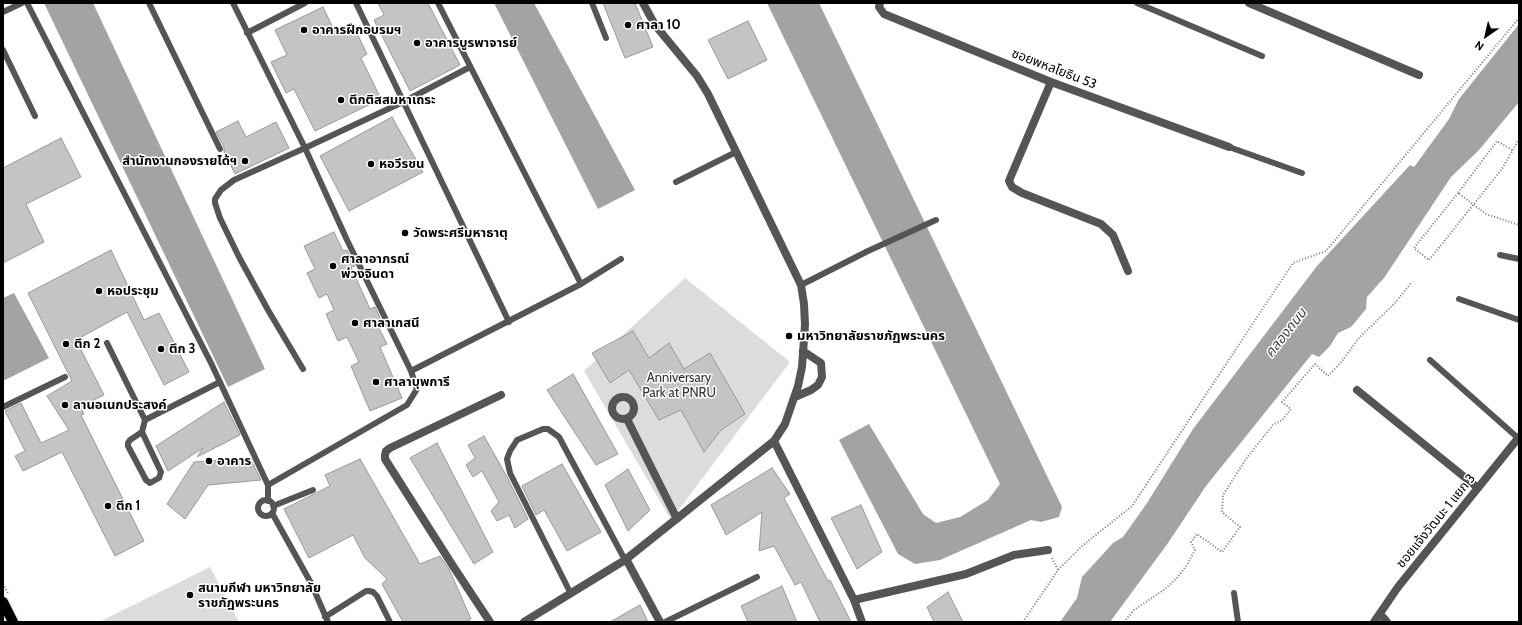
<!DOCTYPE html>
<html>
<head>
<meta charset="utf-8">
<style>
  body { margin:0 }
  #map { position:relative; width:1522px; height:625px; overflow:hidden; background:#fff; font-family:Cabin,sans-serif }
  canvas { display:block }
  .frame { position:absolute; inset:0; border:4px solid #000; pointer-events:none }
  .north { position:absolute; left:1466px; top:16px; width:40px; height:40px; -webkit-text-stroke:3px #fff; paint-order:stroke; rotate:214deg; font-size:11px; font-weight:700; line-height:16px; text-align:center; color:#000 }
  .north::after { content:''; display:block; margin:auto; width:14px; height:18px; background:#000; clip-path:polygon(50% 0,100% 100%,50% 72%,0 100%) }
</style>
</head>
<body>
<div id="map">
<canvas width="1522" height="625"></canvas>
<div class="frame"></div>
<div class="north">N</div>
</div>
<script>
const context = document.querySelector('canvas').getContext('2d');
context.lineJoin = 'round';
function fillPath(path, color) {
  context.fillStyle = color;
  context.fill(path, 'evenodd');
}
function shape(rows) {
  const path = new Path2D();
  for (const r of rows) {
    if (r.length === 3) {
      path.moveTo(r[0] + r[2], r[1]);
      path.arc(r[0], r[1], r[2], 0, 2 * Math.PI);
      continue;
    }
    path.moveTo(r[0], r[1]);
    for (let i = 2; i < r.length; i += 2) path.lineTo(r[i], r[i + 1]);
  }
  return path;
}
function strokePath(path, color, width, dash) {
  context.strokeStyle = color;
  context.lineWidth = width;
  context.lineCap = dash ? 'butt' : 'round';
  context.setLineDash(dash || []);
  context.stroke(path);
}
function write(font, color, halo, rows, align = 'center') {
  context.font = font + ' Cabin,"Noto Sans Thai",sans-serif';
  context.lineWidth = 3;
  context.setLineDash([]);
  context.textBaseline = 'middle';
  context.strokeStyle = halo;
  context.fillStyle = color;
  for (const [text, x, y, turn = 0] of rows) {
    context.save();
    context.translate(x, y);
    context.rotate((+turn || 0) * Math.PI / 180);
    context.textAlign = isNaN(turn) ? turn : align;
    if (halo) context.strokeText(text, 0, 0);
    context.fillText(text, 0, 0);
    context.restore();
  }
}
fillPath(shape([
  [685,278,790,362,671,520,584,371],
  [210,567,239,622,99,622]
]), '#dcdcdc');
fillPath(shape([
  [44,3,93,3,265,369,228,387],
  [494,3,534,3,635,190,598,209],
  [767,3,819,3,1062,507,1059,517,1041,522,1031,520,940,560,915,564,898,554,839,440,869,424,923,514,936,523,960,517,988,500,1000,484],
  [1519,24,1519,102,1479,150,1451,177,1384,278,1367,297,1366,309,1351,327,1338,333,1330,346,1319,357,1312,354,1206,486,1168,543,1110,622,1060,622,1077,598,1082,577,1113,543,1123,537,1147,503,1193,429,1317,266,1410,165,1414,167,1449,119,1459,99],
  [14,293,49,358,3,381,3,298]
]), '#a3a3a3');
const building = shape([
  [378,3,428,3,460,65,410,91,374,20,384,15,378,3],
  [603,3,635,3,653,47,625,58,603,3],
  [323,7,335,32,352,23,367,54,361,58,381,99,315,131,294,89,286,93,271,62,287,55,275,30,323,7],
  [748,21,767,60,728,79,708,40,748,21],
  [392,117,423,172,349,211,320,156,392,117],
  [238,121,246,137,276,122,289,148,235,174,224,152,224,147,216,132,238,121],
  [61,138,81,177,26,204,44,242,3,263,3,168,61,138],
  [334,232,343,251,347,250,355,266,351,267,370,309,375,307,382,322,377,324,387,344,380,347,402,398,370,411,351,366,359,362,347,337,338,341,326,314,334,310,327,294,319,298,307,273,315,269,304,246,334,232],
  [111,250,144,320,159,313,189,372,164,385,127,312,76,340,104,395,80,407,84,414,81,415,144,541,115,556,62,452,23,471,15,456,25,451,5,411,21,403,41,443,69,430,47,396,72,381,28,293,111,250],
  [633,331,649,358,669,343,684,369,710,353,745,414,721,430,704,452,681,410,659,420,629,370,610,383,592,353,633,331],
  [573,374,618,454,596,465,547,390,573,374],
  [224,402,240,435,197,457,203,448,168,471,156,446,224,402],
  [484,436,506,475,528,519,515,528,509,515,497,521,491,511,499,502,482,471,473,477,466,465,475,458,468,445,484,436],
  [437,443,493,552,474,564,410,458,437,443],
  [250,458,261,480,208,485,185,519,167,504,194,462,250,458],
  [360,459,420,564,440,556,449,569,471,619,466,622,403,622,382,584,387,579,365,558,353,535,309,558,284,509,330,486,325,475,360,459],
  [562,464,601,532,567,551,544,510,536,515,522,486,562,464],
  [772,468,790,494,784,498,828,581,830,580,851,622,820,622,801,582,795,585,774,546,759,551,762,512,726,535,711,505,772,468],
  [628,469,650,510,628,531,605,485,628,469],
  [861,505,882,552,857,569,831,518,861,505],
  [782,586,797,622,748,622,741,606,782,586],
  [948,592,963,622,934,622,927,607,948,592],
  [640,605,648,622,610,622,640,605]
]);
fillPath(building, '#c4c4c4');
strokePath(building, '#999', 1);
const primary = shape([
  [3,602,13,622]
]);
strokePath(primary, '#dbdbdb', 12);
strokePath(shape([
  [1512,150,1497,141,1458,193,1486,214,1519,225],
  [1458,193,1414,248,1429,260,1502,169,1519,139],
  [1052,558,1058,570],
  [3,584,8,593],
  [1023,622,1058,570,1082,546,1132,506,1293,263,1326,251,1519,18],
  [1124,622,1134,610,1165,589,1177,578,1187,565,1195,550,1191,542,1197,534,1222,552,1240,527,1222,512,1223,495,1246,459,1273,425,1282,420,1291,409,1282,402,1315,364,1328,376,1342,361,1359,338,1395,303,1412,282]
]), '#777', 2, [1, 2]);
strokePath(shape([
  [27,3,211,363,268,485,268,501],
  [149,3,220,149],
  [233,3,305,148,347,240,411,371,417,389,407,405,268,485],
  [356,3,509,322],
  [438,3,581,284],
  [592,3,606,38],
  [1137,3,1262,56],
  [3,12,22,3],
  [247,33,305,3],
  [3,50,35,116],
  [1229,147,1302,173],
  [676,182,736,152],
  [1500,255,1519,259],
  [801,285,868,251,936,220],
  [1459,299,1519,320],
  [107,343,145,420,142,432,130,440,128,443,128,446,146,480,150,483,159,478,161,472,142,432],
  [1430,360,1518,438],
  [303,369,268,310,239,257,220,218,215,203,215,199,221,190,234,180,305,148,403,102,470,67],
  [411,371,581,284,621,259],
  [3,407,65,377],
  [145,420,220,382],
  [266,508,8],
  [273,506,313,490],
  [272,513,311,583,328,622],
  [1234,593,1238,622],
  [571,594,510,473,507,459,510,451,517,440,543,429,548,429,559,437,625,560],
  [325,617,366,591,369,591,373,592,377,596,390,622],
  [665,622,757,577]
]), '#555', 6);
strokePath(shape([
  [880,3,879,7,884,14,1051,82,1229,147],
  [1249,3,1419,75],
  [1051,82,1011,176,1009,181,1012,187,1022,193,1101,224,1113,235,1128,271],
  [1357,390,1478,488],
  [623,408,11],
  [795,397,811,390,818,385,822,377,821,363,803,351],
  [627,419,677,519],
  [774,441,854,600,862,622],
  [626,559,660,622],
  [854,600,966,574,1014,555,1048,550],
  [1380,614,1387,622],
  [490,622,453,566,385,459,385,455,386,451,390,448,501,395],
  [524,622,625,560,774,441,785,424,798,386,802,367,805,325,804,304,801,285,708,94,697,76,655,25,643,3],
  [1374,622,1398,587,1519,437]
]), '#555', 8);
strokePath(primary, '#000', 10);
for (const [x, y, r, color] of [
  [628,25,4,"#000"],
  [304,30,4,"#000"],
  [417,43,4,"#000"],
  [341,100,4,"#000"],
  [245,161,4,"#000"],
  [371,164,4,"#000"],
  [405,233,4,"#000"],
  [333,266,4,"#000"],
  [99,291,4,"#000"],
  [355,323,4,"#000"],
  [789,336,4,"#000"],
  [66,344,4,"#000"],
  [161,349,4,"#000"],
  [376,382,4,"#000"],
  [65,405,4,"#000"],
  [209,461,4,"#000"],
  [108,506,4,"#000"],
  [190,595,4,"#000"]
]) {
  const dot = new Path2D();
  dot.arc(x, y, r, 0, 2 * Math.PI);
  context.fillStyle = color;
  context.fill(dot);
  strokePath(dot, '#fff', 1.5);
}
write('bold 13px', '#000', '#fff', [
  ["ศาลา 10",636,25],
  ["อาคารฝึกอบรมฯ",312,30],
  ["อาคารบูรพาจารย์",425,43],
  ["ตึกติสสมหาเถระ",349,100],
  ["สำนักงานกองรายได้ฯ",237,161,"right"],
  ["หอวีรชน",379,164],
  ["วัดพระศรีมหาธาตุ",413,233],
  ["ศาลาอาภรณ์",341,259],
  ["พ่วงจินดา",341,274],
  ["หอประชุม",107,291],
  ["ศาลาเกสนี",363,323],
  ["มหาวิทยาลัยราชภัฏพระนคร",797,336],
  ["ตึก 2",74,344],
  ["ตึก 3",169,349],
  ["ศาลาบุพการี",384,382],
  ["ลานอเนกประสงค์",73,405],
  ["อาคาร",217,461],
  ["ตึก 1",116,506],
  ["สนามกีฬา มหาวิทยาลัย",198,588],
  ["ราชภัฎพระนคร",198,603]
], 'left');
write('13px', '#000', '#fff', [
  ["ซอยพหลโยธิน 53",1054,69,21],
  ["ซอยแจ้งวัฒนะ 1 แยก 3",1436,521,-51]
]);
write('13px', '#333', '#fff', [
  ["Anniversary",679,378],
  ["Park at PNRU",679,393]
]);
write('italic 14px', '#444', '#fff', [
  ["คลองถนน",1286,333,-52]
]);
</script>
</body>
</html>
